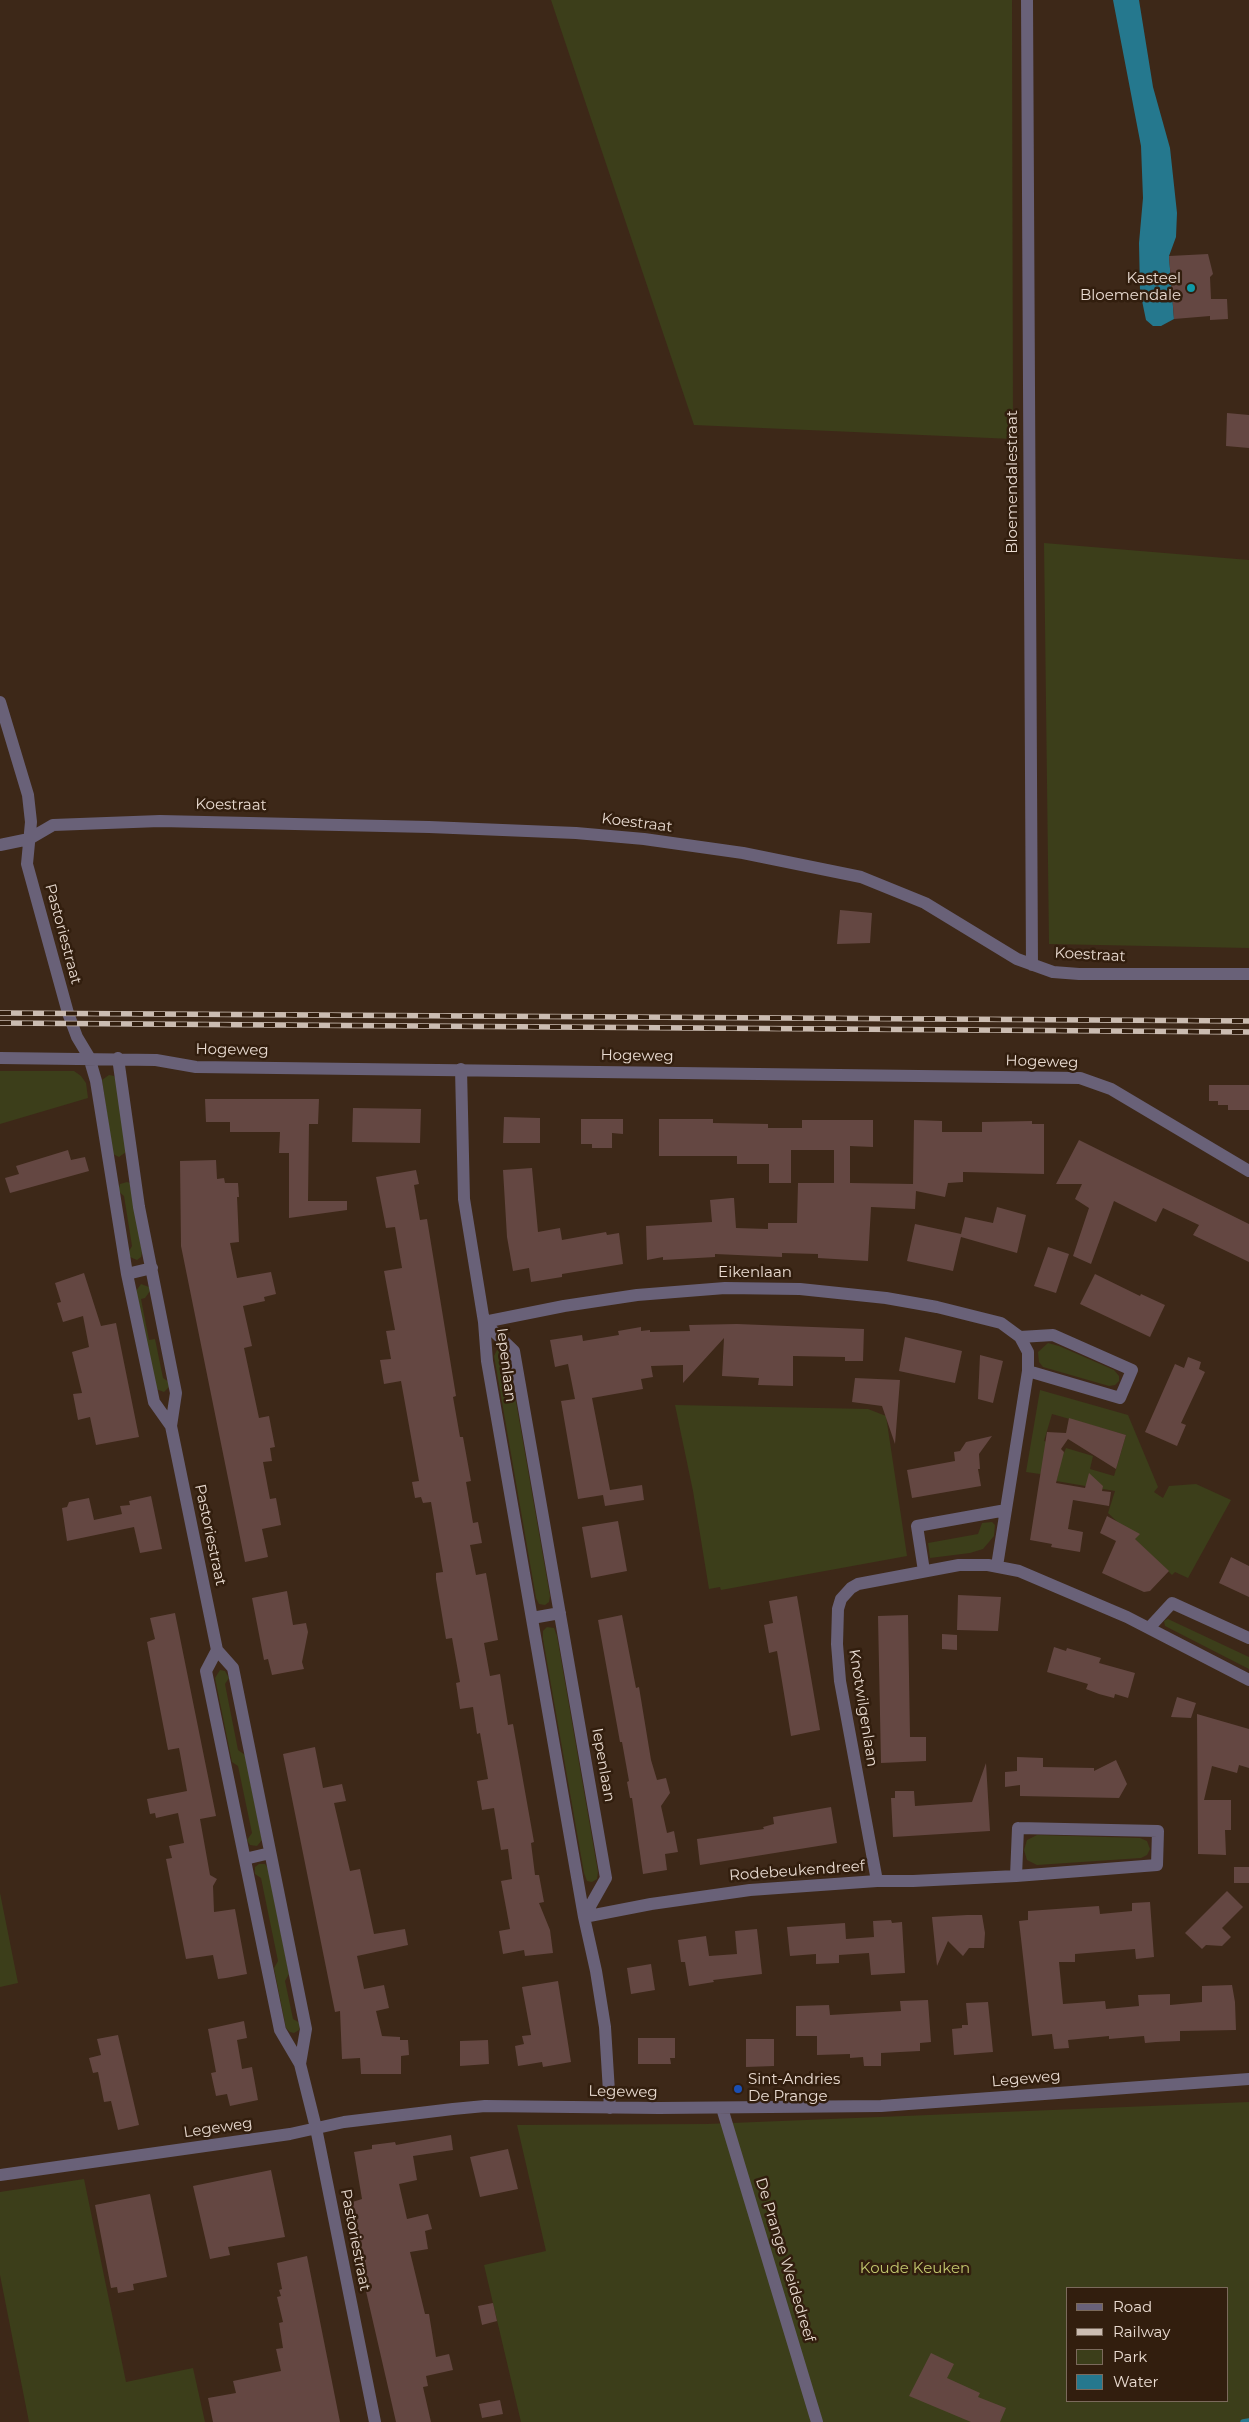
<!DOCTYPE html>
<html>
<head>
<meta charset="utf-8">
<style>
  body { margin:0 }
  #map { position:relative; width:1249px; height:2422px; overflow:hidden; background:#3d2818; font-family:Montserrat,sans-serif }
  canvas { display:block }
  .legend { position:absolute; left:1066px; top:2287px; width:162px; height:115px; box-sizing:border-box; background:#321e0e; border:1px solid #7b6a5c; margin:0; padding:6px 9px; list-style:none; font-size:15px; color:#e9dbd1 }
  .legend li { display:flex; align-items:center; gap:10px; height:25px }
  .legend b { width:25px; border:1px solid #7b6a5c }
</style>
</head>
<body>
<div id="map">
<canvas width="1249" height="2422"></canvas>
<ul class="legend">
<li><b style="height:6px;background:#696178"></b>Road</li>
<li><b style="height:6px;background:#cbbcb1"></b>Railway</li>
<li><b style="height:14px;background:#3c3e1a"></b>Park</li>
<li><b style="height:14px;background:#25788e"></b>Water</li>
</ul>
</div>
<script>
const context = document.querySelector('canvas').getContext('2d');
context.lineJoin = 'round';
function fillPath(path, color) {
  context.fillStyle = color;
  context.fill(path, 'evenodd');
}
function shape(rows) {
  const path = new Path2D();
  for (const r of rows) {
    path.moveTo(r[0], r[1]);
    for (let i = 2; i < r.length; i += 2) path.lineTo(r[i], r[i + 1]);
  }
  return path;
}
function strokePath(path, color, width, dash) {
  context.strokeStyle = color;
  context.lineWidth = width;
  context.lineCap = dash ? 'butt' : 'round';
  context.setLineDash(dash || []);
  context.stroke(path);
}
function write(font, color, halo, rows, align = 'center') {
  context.font = font + ' Montserrat,sans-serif';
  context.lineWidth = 5;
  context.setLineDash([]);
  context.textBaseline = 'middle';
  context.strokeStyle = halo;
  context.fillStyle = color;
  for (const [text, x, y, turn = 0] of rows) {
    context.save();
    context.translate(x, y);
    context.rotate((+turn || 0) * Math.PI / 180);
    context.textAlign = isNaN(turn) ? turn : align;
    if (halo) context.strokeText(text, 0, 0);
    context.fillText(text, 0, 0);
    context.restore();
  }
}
fillPath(shape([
  [551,0,1012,0,1013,439,694,425],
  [1044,543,1249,560,1249,948,1049,944],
  [0,1071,74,1071,81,1076,86,1083,88,1098,0,1124],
  [109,1075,114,1076,116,1080,126,1152,119,1157,113,1154,102,1080],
  [127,1182,130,1183,142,1252,141,1257,137,1260,130,1257,128,1253,132,1246,124,1196,118,1191,120,1184],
  [141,1284,149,1287,150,1291,145,1298,141,1299,149,1340,155,1339,163,1378,169,1382,169,1387,164,1392,156,1389,136,1291],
  [1048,1343,1059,1346,1114,1370,1119,1376,1119,1381,1115,1385,1109,1386,1043,1367,1039,1362,1038,1352],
  [502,1349,508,1356,550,1596,549,1602,545,1605,539,1604,536,1598,494,1356,497,1350],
  [1040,1390,1128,1415,1158,1487,1154,1492,1163,1498,1169,1486,1196,1484,1231,1500,1188,1578,1175,1572,1172,1575,1108,1513,1115,1491,1056,1481,1060,1467,1040,1474,1026,1472],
  [1052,1414,1126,1435,1114,1476,1090,1469,1093,1456,1066,1448,1064,1453,1055,1449,1056,1444,1044,1441],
  [675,1405,868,1409,886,1416,907,1556,721,1590,720,1587,709,1589,693,1491],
  [992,1522,995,1525,994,1536,983,1549,970,1553,930,1558,928,1543,978,1534,982,1523],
  [1168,1619,1249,1657,1249,1669,1165,1626,1164,1621],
  [547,1627,554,1628,557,1636,598,1872,597,1879,592,1882,587,1881,584,1873,543,1639,543,1631],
  [220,1670,225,1671,229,1678,225,1684,238,1750,245,1755,262,1840,257,1846,250,1845,247,1840,252,1833,238,1766,232,1762,215,1678],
  [1037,1835,1140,1838,1147,1841,1150,1849,1147,1855,1141,1858,1037,1865,1027,1860,1024,1850,1027,1840],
  [259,1864,265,1864,268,1868,289,1974,285,1981,293,2019,300,2023,299,2030,294,2033,290,2032,286,2028,274,1968,278,1961,261,1878,255,1874,255,1867],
  [0,1893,18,1983,0,1987],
  [1249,2102,1249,2422,521,2422,484,2265,546,2251,517,2125,707,2124],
  [1068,2288,1228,2288,1228,2401,1068,2401],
  [84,2179,126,2382,193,2368,205,2422,29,2422,0,2275,0,2192]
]), '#3c3e1a');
fillPath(shape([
  [1113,0,1139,0,1153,87,1170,148,1177,213,1176,237,1169,256,1174,319,1161,326,1153,326,1146,320,1140,291,1139,243,1143,198,1141,146]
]), '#25788e');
strokePath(shape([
  [1243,2422,1249,2421]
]), '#25788e', 5.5);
fillPath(shape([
  [1208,254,1213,274,1210,277,1211,299,1227,299,1228,319,1210,320,1210,316,1174,319,1169,256],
  [1227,413,1249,415,1249,448,1226,446],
  [840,910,872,913,870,943,837,944],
  [1209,1085,1249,1085,1249,1110,1228,1110,1228,1105,1218,1105,1218,1101,1209,1101],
  [205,1099,319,1099,318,1124,309,1124,308,1201,347,1201,347,1210,289,1218,289,1153,279,1153,280,1132,230,1132,230,1122,206,1122],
  [353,1108,421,1109,420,1143,352,1142],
  [504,1117,540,1118,540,1143,503,1143],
  [581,1119,623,1119,623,1134,612,1133,612,1148,592,1148,592,1144,581,1144],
  [659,1119,713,1119,713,1123,768,1124,768,1128,802,1128,802,1120,873,1120,873,1147,850,1146,850,1183,913,1184,914,1120,942,1121,942,1132,982,1132,982,1122,1032,1121,1032,1124,1044,1124,1044,1174,963,1172,963,1182,948,1183,945,1197,916,1191,915,1209,871,1207,868,1261,818,1258,818,1254,782,1253,782,1257,715,1254,715,1257,663,1260,663,1257,647,1260,646,1226,712,1222,710,1200,731,1198,734,1198,736,1228,768,1229,768,1223,797,1223,798,1183,834,1183,834,1150,791,1150,791,1183,769,1183,769,1164,737,1164,737,1156,659,1156],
  [1079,1140,1249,1224,1249,1262,1193,1235,1199,1225,1163,1208,1156,1222,1114,1201,1091,1264,1073,1256,1089,1208,1075,1199,1082,1184,1056,1184],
  [68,1150,71,1160,85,1157,89,1171,10,1193,5,1178,19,1174,16,1166],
  [216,1160,217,1179,224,1178,225,1183,238,1183,239,1197,237,1197,239,1242,230,1243,237,1278,271,1272,276,1294,264,1297,265,1301,243,1306,252,1346,244,1348,259,1418,269,1416,275,1447,270,1448,272,1461,263,1462,270,1499,276,1498,281,1525,262,1529,268,1557,245,1562,181,1246,180,1161],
  [532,1168,538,1232,560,1228,562,1240,606,1232,607,1235,619,1233,623,1264,562,1274,562,1277,531,1282,529,1268,513,1271,507,1237,503,1170],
  [416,1170,419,1184,414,1185,420,1220,427,1219,456,1396,453,1397,460,1437,463,1437,471,1481,466,1482,473,1523,478,1522,482,1543,470,1545,476,1575,486,1573,498,1640,484,1643,490,1676,500,1674,508,1725,513,1724,534,1842,531,1843,535,1875,539,1875,544,1902,539,1903,550,1930,553,1953,525,1956,524,1950,503,1954,499,1931,510,1929,501,1881,512,1879,508,1849,501,1850,494,1808,482,1810,477,1781,488,1779,480,1733,477,1734,473,1707,460,1709,456,1683,460,1682,452,1638,446,1639,436,1579,436,1573,443,1572,431,1502,423,1503,421,1497,415,1498,412,1482,419,1481,401,1381,384,1384,380,1360,391,1359,386,1331,395,1330,384,1271,402,1268,395,1227,386,1228,376,1177],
  [997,1207,1026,1215,1017,1253,961,1237,953,1271,907,1261,915,1224,961,1234,965,1217,993,1223],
  [1048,1247,1069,1254,1056,1293,1034,1286],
  [84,1273,101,1326,116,1323,139,1437,96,1445,90,1417,78,1420,73,1394,82,1393,72,1352,89,1347,83,1316,63,1322,57,1303,61,1302,55,1283],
  [1095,1274,1140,1296,1141,1294,1165,1305,1150,1337,1080,1304],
  [737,1324,864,1329,863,1361,845,1361,845,1357,793,1356,793,1386,758,1385,759,1378,722,1376,724,1338,683,1383,683,1365,651,1366,653,1377,641,1379,643,1389,592,1398,610,1490,642,1485,644,1500,605,1506,603,1495,578,1499,561,1401,575,1399,568,1364,555,1367,550,1340,582,1335,583,1341,619,1335,618,1331,641,1327,641,1331,650,1330,650,1332,690,1331,689,1325],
  [905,1337,962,1351,955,1383,899,1371],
  [980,1355,1003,1361,993,1403,978,1399],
  [1188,1357,1201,1362,1199,1369,1205,1372,1181,1423,1186,1425,1177,1446,1145,1432,1175,1364,1184,1368],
  [855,1378,900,1380,895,1444,882,1406,852,1402],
  [1069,1418,1126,1435,1116,1469,1068,1439,1061,1449,1064,1452,1056,1483,1085,1488,1089,1473,1103,1486,1102,1491,1111,1492,1109,1506,1073,1500,1068,1529,1083,1532,1080,1552,1051,1547,1052,1544,1030,1540,1047,1432,1066,1433],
  [992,1436,979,1454,980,1469,978,1469,981,1486,912,1498,907,1470,955,1461,954,1452,960,1451,966,1442],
  [151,1496,162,1549,140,1553,134,1527,67,1541,62,1508,67,1507,69,1502,89,1498,94,1520,122,1514,120,1506,130,1505,129,1501],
  [1107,1516,1140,1534,1135,1539,1169,1571,1150,1591,1144,1592,1102,1573,1116,1541,1100,1533],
  [618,1521,627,1571,591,1578,582,1527],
  [1231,1557,1249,1566,1249,1597,1219,1583],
  [287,1591,293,1625,306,1623,308,1632,302,1662,304,1669,272,1675,268,1659,264,1660,252,1598],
  [958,1595,1001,1597,998,1631,957,1630],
  [797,1596,820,1730,791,1736,777,1651,769,1653,764,1625,773,1623,769,1601],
  [175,1613,216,1816,200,1819,210,1875,217,1879,213,1886,214,1912,235,1909,247,1974,226,1978,218,1979,213,1955,186,1959,166,1859,172,1858,169,1846,184,1843,178,1813,156,1818,155,1813,150,1814,147,1799,187,1791,179,1748,168,1750,147,1642,155,1639,150,1618],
  [622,1615,636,1688,639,1687,651,1760,657,1780,666,1778,670,1793,661,1806,667,1833,674,1831,678,1852,665,1854,667,1870,643,1874,632,1798,630,1798,627,1782,629,1781,622,1742,620,1742,598,1620],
  [908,1615,910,1737,926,1737,926,1761,881,1763,878,1616],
  [942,1634,957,1635,957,1650,942,1649],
  [1054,1647,1066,1651,1067,1648,1101,1658,1099,1663,1135,1673,1128,1698,1115,1694,1114,1698,1099,1694,1086,1689,1088,1684,1047,1672],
  [1177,1697,1196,1703,1191,1718,1171,1717],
  [1197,1714,1249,1729,1249,1768,1239,1765,1237,1773,1212,1766,1204,1800,1231,1800,1231,1830,1225,1830,1226,1855,1198,1854],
  [315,1747,323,1788,342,1784,346,1801,334,1803,350,1871,360,1869,374,1934,405,1929,408,1945,357,1956,364,1989,384,1985,389,2008,376,2011,382,2036,400,2037,400,2040,408,2040,409,2055,401,2056,401,2074,361,2074,360,2058,342,2059,340,2011,335,2012,283,1754],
  [1017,1757,1043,1758,1043,1767,1094,1768,1094,1771,1116,1760,1127,1784,1119,1798,1020,1796,1020,1785,1005,1787,1005,1772,1017,1771],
  [986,1763,990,1831,893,1837,891,1798,895,1798,895,1791,914,1791,915,1806,972,1802],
  [831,1807,837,1843,700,1865,697,1839,764,1829,763,1827,774,1824,773,1817],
  [1234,1867,1249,1867,1249,1883,1234,1883],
  [1227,1891,1243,1907,1222,1928,1231,1937,1222,1946,1206,1945,1202,1949,1185,1933],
  [1150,1902,1154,1957,1136,1959,1135,1949,1075,1954,1075,1962,1059,1962,1063,2004,1105,2001,1106,2009,1139,2006,1138,1995,1170,1994,1170,2005,1202,2002,1202,1986,1232,1985,1235,2002,1236,2030,1180,2031,1180,2041,1156,2042,1145,2043,1144,2036,1109,2039,1109,2036,1068,2040,1069,2048,1054,2049,1052,2034,1032,2036,1019,1921,1028,1920,1028,1911,1099,1906,1100,1914,1132,1911,1132,1903],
  [967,1915,982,1915,985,1933,984,1948,969,1948,963,1956,948,1941,937,1966,932,1917],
  [891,1920,892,1923,902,1922,905,1973,871,1975,869,1953,839,1955,839,1963,816,1964,816,1954,790,1956,787,1927,845,1923,846,1939,874,1937,873,1921],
  [757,1929,762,1974,713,1980,714,1982,689,1986,685,1962,681,1962,678,1940,706,1936,709,1956,737,1954,735,1931],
  [651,1964,655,1990,631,1994,627,1968],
  [558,1981,571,2062,543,2067,542,2062,518,2066,515,2046,524,2044,522,2036,531,2035,522,1987],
  [928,2000,931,2042,920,2043,920,2051,881,2053,881,2066,864,2066,863,2057,850,2058,850,2054,817,2055,817,2036,796,2036,796,2006,829,2005,830,2015,901,2011,900,2001],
  [988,2002,993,2052,954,2055,952,2029,962,2028,962,2025,968,2025,966,2003],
  [244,2021,247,2038,237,2040,242,2069,252,2067,258,2100,230,2106,227,2094,216,2096,211,2073,216,2072,208,2029],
  [118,2035,139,2125,118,2130,111,2101,104,2102,98,2072,93,2073,89,2058,101,2055,97,2039],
  [638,2038,675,2038,675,2058,670,2058,671,2064,638,2064],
  [746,2039,774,2039,774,2066,746,2067],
  [488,2040,489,2064,460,2066,460,2041],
  [451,2135,453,2150,413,2156,417,2180,399,2184,407,2219,428,2214,432,2229,425,2231,428,2249,410,2252,425,2314,429,2314,436,2357,449,2354,453,2370,426,2376,428,2386,423,2387,431,2422,396,2422,346,2204,362,2199,354,2152,372,2149,372,2145,395,2142,396,2145],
  [508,2149,518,2189,480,2197,470,2157],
  [271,2170,285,2237,228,2247,230,2255,210,2259,193,2186],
  [150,2194,167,2277,133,2284,134,2290,118,2293,117,2287,111,2288,95,2205],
  [307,2256,340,2422,213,2422,208,2398,236,2393,233,2381,281,2371,276,2349,283,2348,279,2323,283,2322,277,2297,281,2296,279,2290,282,2289,277,2263],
  [493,2303,497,2321,482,2325,478,2306],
  [931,2353,954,2364,947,2378,980,2393,978,2397,1006,2408,1000,2422,971,2422,909,2396],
  [500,2400,503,2414,482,2418,479,2404]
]), '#644742');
strokePath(shape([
  [1027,0,1032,965],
  [0,702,28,795,31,822,27,864,68,1013,77,1037,89,1057,96,1081,127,1274,154,1402,171,1426],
  [0,845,29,839,53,825,160,821,429,827,576,833,644,839,743,853,861,877,925,903,1017,959,1053,972,1079,974,1249,974],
  [0,1058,156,1060,196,1067,1080,1078,1111,1089,1249,1171],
  [118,1058,139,1207,176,1393,171,1426,217,1650,233,1668,306,2029,300,2064],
  [461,1069,464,1199,484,1322,487,1361,584,1917,596,1971,605,2027,610,2108],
  [127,1274,152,1268],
  [484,1322,564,1306,637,1295,725,1288,800,1289,886,1298,937,1307,1001,1323,1020,1337,1053,1335,1132,1370,1120,1398,1028,1371],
  [484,1322,514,1351,606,1878,584,1917],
  [997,1566,1028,1371,1028,1352,1020,1337],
  [924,1571,917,1526,1006,1510],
  [532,1618,560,1613],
  [1149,1628,1172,1603,1249,1638],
  [217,1650,206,1671,280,2030,300,2064,316,2128,375,2422],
  [1018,1828,1158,1831,1157,1865,1016,1876,1018,1828],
  [245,1859,270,1853],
  [877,1881,840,1681,837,1644,838,1609,841,1599,851,1588,858,1584,959,1565,988,1565,1019,1571,1127,1617,1249,1680],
  [584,1917,651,1904,750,1890,877,1881,913,1881,1016,1876],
  [722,2108,817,2422],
  [0,2175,290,2134,344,2122,453,2109,485,2106,659,2108,881,2106,1249,2079]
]), '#696178', 12);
const rail = shape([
  [0,1013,1249,1021],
  [0,1023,1249,1032]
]);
strokePath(rail, '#cbbcb1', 5.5);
strokePath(rail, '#321e0e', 4, [11]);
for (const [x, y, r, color] of [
  [1191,288,5,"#0f9aa8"],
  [738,2089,5,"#1a4fb4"]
]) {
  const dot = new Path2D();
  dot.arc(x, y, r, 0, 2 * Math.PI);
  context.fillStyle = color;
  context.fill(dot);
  strokePath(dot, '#321e0e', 2);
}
write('15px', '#e9dbd1', '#321e0e', [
  ["Kasteel",1181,279],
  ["Bloemendale",1181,296],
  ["Sint-Andries",748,2080,"left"],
  ["De Prange",748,2097,"left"]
], 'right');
write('15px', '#e9dbd1', '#321e0e', [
  ["Bloemendalestraat",1013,482,-90],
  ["Koestraat",231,805,1],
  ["Koestraat",637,823,7],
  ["Pastoriestraat",63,934,75],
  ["Koestraat",1090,955,3],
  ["Hogeweg",232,1050,1],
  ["Hogeweg",637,1056,1],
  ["Hogeweg",1042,1062,2],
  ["Eikenlaan",755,1273],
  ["Iepenlaan",506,1365,83],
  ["Pastoriestraat",210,1535,78],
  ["Knotwilgenlaan",863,1708,81],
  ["Iepenlaan",603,1765,80],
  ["Rodebeukendreef",797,1871,-4],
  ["Legeweg",1026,2079,-5],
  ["Legeweg",623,2092,1],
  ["Legeweg",218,2128,-8],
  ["Pastoriestraat",355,2240,79],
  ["De Prange Weidedreef",785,2260,73]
]);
write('15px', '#c2c76e', '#321e0e', [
  ["Koude Keuken",915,2269]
]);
</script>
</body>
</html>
